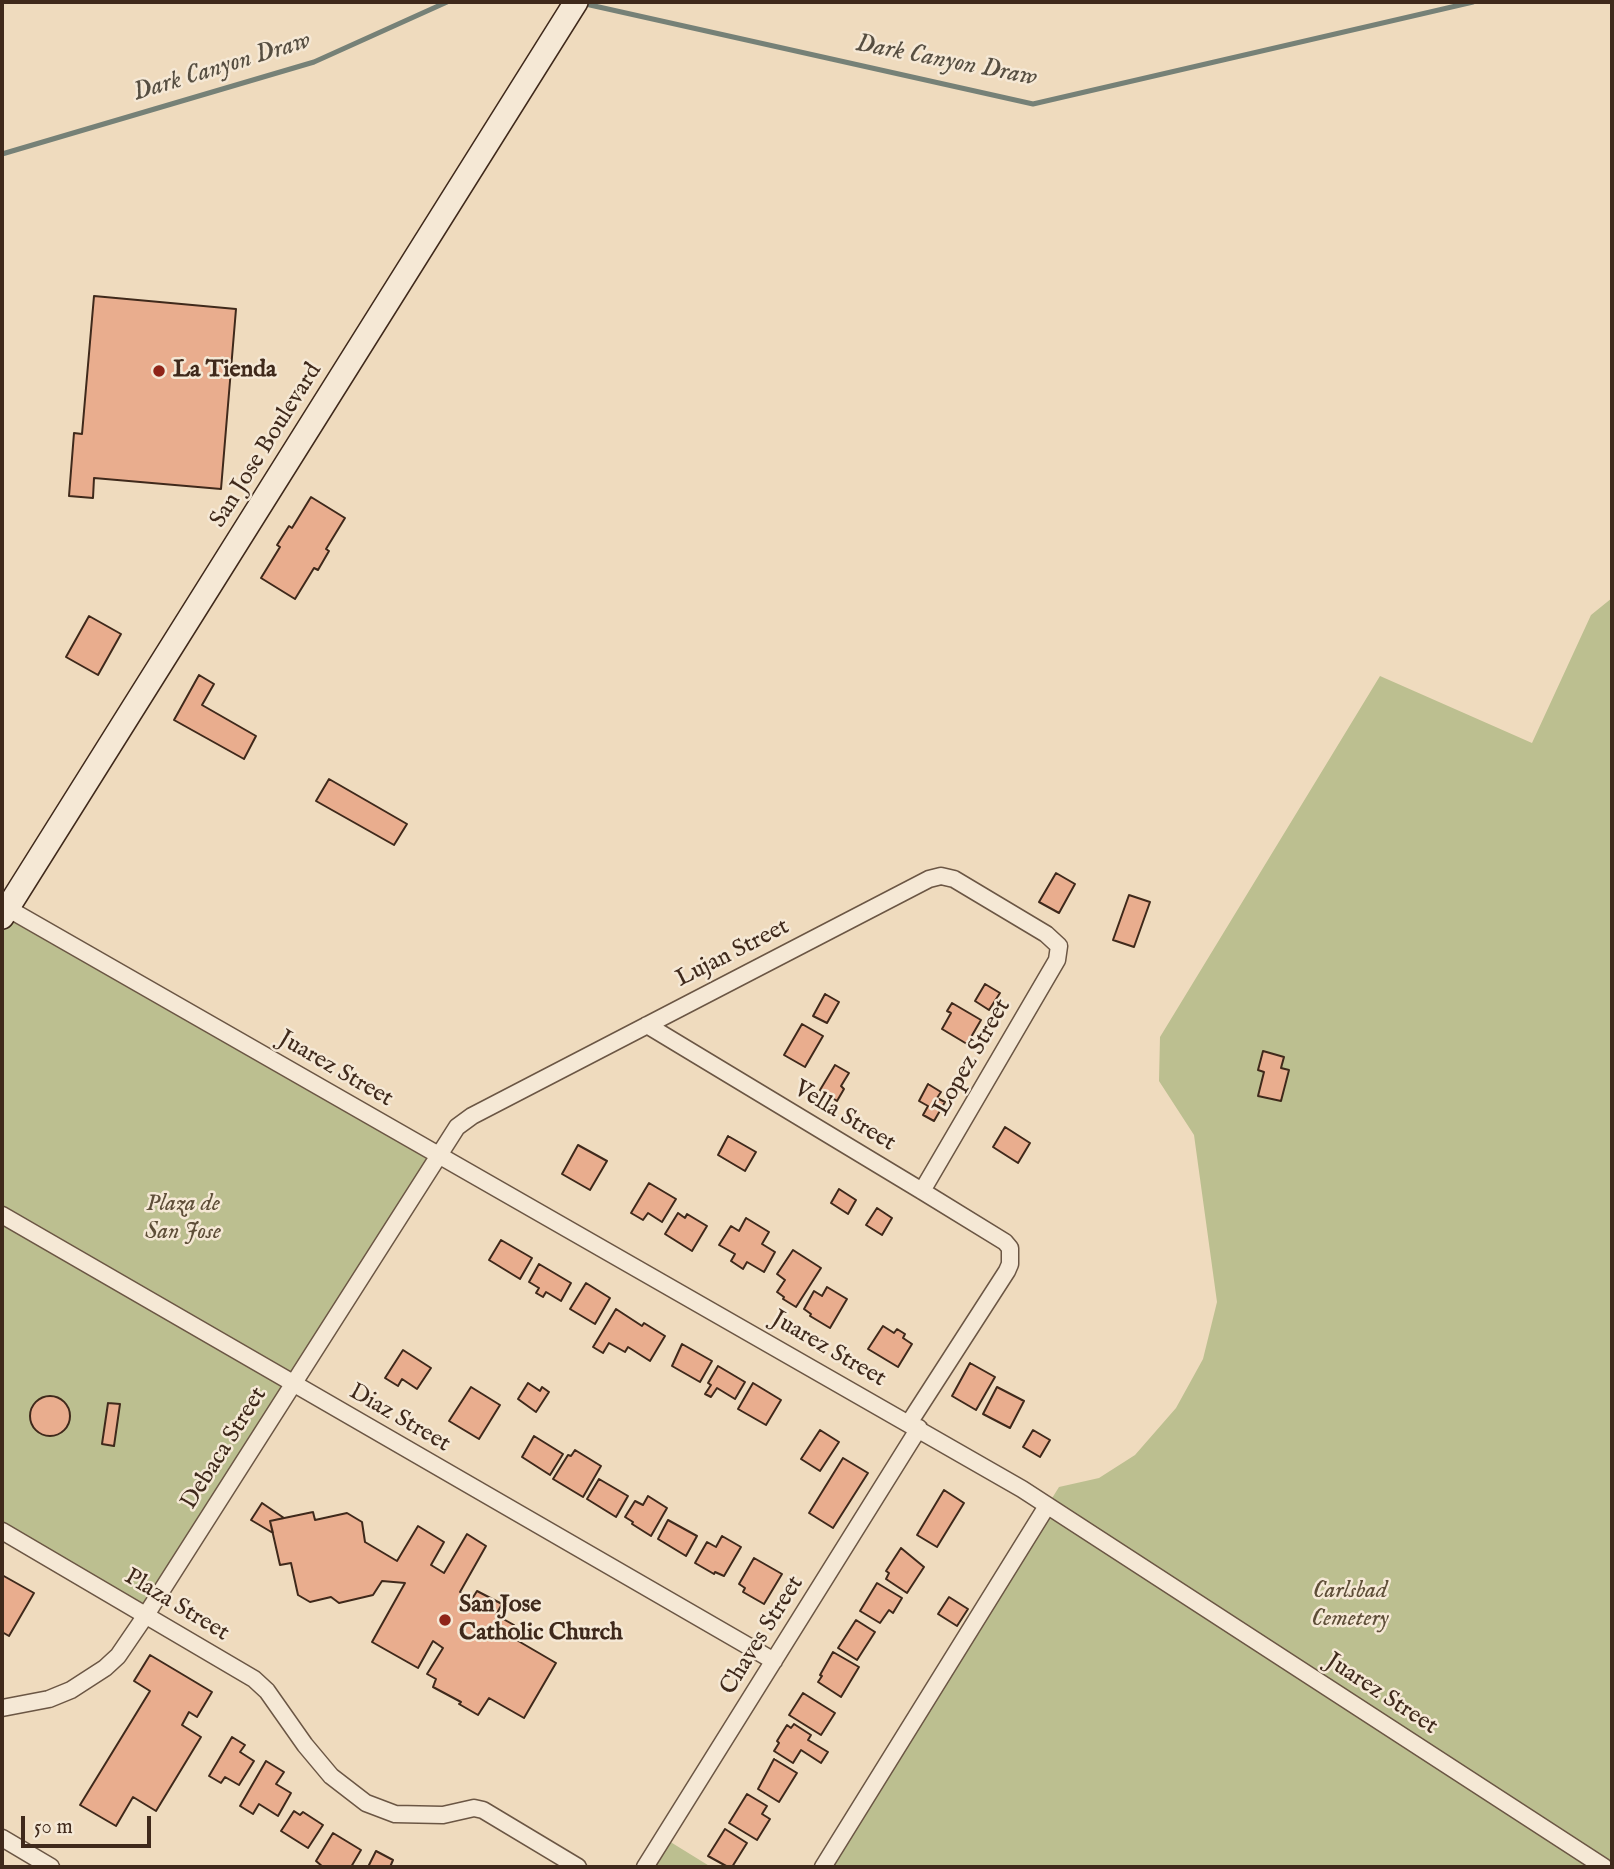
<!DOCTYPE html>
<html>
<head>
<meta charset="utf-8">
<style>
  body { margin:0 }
  #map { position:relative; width:1614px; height:1869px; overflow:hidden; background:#efdbbe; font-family:"IM FELL English",serif }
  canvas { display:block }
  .frame { position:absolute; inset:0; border:4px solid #3f291b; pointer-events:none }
  .scale { position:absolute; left:21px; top:1816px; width:130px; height:32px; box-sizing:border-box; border:4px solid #3f291b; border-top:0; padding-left:9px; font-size:21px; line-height:24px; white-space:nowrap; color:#3f291b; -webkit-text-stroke:5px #f5e8d5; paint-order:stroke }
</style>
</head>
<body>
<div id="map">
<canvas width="1614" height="1869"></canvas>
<div class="frame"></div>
<div class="scale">50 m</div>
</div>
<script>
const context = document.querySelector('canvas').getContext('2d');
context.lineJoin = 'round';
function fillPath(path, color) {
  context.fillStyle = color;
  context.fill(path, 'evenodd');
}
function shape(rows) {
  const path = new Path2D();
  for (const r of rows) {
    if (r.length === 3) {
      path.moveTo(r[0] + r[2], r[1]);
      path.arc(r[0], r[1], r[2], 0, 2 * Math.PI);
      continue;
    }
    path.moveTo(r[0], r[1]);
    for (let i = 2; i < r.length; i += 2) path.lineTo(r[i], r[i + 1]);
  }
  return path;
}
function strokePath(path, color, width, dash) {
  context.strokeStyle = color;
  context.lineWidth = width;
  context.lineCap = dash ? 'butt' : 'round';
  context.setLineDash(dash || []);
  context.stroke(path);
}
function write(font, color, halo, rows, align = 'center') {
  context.font = font + ' "IM FELL English",serif';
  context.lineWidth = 5;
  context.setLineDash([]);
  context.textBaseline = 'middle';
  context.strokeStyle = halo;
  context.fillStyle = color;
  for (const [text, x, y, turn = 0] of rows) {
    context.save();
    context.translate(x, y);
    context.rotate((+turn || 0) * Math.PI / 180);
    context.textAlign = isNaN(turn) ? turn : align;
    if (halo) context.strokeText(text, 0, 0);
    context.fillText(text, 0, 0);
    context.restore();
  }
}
fillPath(shape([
  [1612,598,1612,1867,823,1867,1059,1487,1099,1478,1135,1455,1176,1408,1203,1359,1217,1302,1194,1135,1159,1081,1160,1037,1380,676,1532,743,1591,615],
  [7,908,439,1156,146,1615,2,1531,2,917],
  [664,1838,711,1867,645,1867]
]), '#bcbf90');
strokePath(shape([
  [581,3,1033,104,1473,2],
  [2,154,314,62,447,2]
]), '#768177', 5);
const building = shape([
  [94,296,236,309,221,489,94,478,93,498,69,496,74,433,82,434,94,296],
  [311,497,345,518,326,549,329,551,318,570,314,568,295,599,261,578,280,547,277,545,289,526,292,528,311,497],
  [89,616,121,634,98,675,66,657,89,616],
  [199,675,214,684,202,705,256,736,244,759,174,720,199,675],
  [329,779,407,824,394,845,316,801,329,779],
  [1056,873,1075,884,1059,913,1039,902,1056,873],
  [1129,895,1150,902,1134,947,1113,940,1129,895],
  [985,984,1000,993,989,1010,975,1001,985,984],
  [825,994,839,1002,827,1023,813,1016,825,994],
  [952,1003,981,1020,967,1044,942,1029,951,1013,947,1011,952,1003],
  [802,1024,823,1036,805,1067,784,1055,802,1024],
  [1263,1051,1284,1057,1281,1068,1289,1070,1281,1101,1258,1096,1264,1072,1258,1070,1263,1051],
  [835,1065,849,1073,841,1086,844,1089,837,1101,820,1090,835,1065],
  [928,1084,941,1092,937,1098,945,1102,934,1121,923,1115,928,1106,919,1101,928,1084],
  [1005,1127,1030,1143,1018,1163,993,1147,1005,1127],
  [728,1136,756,1152,745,1171,718,1155,728,1136],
  [578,1145,607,1161,590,1190,562,1174,578,1145],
  [649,1183,676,1199,662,1222,648,1213,643,1220,631,1213,649,1183],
  [839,1189,856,1200,848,1214,831,1203,839,1189],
  [877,1208,892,1218,882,1235,866,1225,877,1208],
  [678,1213,685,1218,687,1214,707,1226,692,1251,665,1234,678,1213],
  [746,1218,769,1232,762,1244,775,1252,764,1272,747,1262,743,1269,731,1261,735,1254,719,1245,731,1226,739,1231,746,1218],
  [501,1240,532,1258,520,1279,489,1260,501,1240],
  [793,1250,821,1268,796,1307,783,1299,784,1297,777,1292,785,1280,777,1274,793,1250],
  [539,1264,571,1283,561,1301,546,1292,543,1297,536,1293,539,1288,529,1282,539,1264],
  [586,1283,610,1298,595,1324,570,1309,586,1283],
  [827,1287,847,1299,830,1328,810,1316,811,1314,804,1309,814,1291,822,1296,827,1287],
  [616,1309,642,1326,644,1323,665,1336,650,1361,628,1347,625,1352,609,1343,603,1353,593,1347,616,1309],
  [883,1326,894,1333,897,1329,905,1334,903,1338,912,1344,898,1367,868,1349,883,1326],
  [682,1344,712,1361,700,1382,672,1366,682,1344],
  [403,1350,431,1368,417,1389,402,1379,398,1386,385,1378,403,1350],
  [970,1363,995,1377,976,1410,952,1396,970,1363],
  [718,1366,745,1382,735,1399,717,1388,711,1397,705,1394,711,1385,708,1383,718,1366],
  [528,1383,540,1391,542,1387,549,1392,536,1412,518,1399,528,1383],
  [753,1383,781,1400,766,1425,738,1409,753,1383],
  [471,1387,500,1405,479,1439,449,1421,471,1387],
  [997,1387,1024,1401,1010,1428,983,1414,997,1387],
  [50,1416,20],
  [108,1403,120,1404,114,1446,102,1444,108,1403],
  [820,1430,839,1442,820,1471,801,1459,820,1430],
  [1033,1430,1050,1440,1040,1457,1023,1447,1033,1430],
  [534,1436,563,1454,550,1475,522,1457,534,1436],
  [575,1450,601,1466,583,1497,553,1479,568,1455,571,1456,575,1450],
  [843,1458,868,1473,833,1528,809,1513,843,1458],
  [599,1479,628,1496,616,1517,587,1499,599,1479],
  [944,1490,964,1503,937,1547,917,1535,944,1490],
  [648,1496,667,1508,651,1536,632,1524,633,1522,625,1517,635,1501,643,1505,648,1496],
  [262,1503,284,1518,270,1521,273,1533,251,1520,262,1503],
  [313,1512,315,1520,347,1513,362,1522,365,1542,397,1561,418,1526,444,1542,431,1565,444,1573,467,1534,486,1546,460,1592,472,1599,477,1591,502,1604,496,1615,514,1625,508,1635,556,1663,524,1718,489,1698,478,1715,459,1704,461,1702,433,1687,436,1679,427,1674,443,1648,433,1641,418,1668,372,1642,405,1583,382,1581,373,1595,339,1603,331,1597,310,1602,298,1595,291,1563,280,1565,270,1521,313,1512],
  [668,1520,697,1536,686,1556,658,1539,668,1520],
  [722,1536,741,1547,724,1576,715,1572,714,1574,695,1563,707,1542,716,1547,722,1536],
  [901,1548,924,1567,907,1593,886,1579,889,1573,886,1571,901,1548],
  [754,1558,782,1574,764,1604,743,1592,745,1588,739,1584,754,1558],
  [2,1575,34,1593,9,1636,2,1632,2,1575],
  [877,1583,902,1598,893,1613,889,1610,880,1623,860,1611,877,1583],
  [949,1597,968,1609,957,1626,938,1614,949,1597],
  [856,1620,875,1632,857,1660,838,1648,856,1620],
  [833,1652,859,1667,841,1697,818,1682,822,1676,820,1675,833,1652],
  [150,1655,212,1692,197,1717,189,1712,182,1725,201,1737,156,1811,133,1797,116,1826,80,1805,150,1691,134,1681,150,1655],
  [803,1693,835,1713,821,1735,789,1715,803,1693],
  [794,1724,811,1735,808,1740,828,1752,821,1763,801,1750,793,1763,774,1751,779,1743,777,1741,787,1725,791,1728,794,1724],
  [232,1737,245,1745,240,1752,254,1761,239,1785,225,1777,221,1783,209,1776,232,1737],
  [774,1759,797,1773,779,1802,758,1789,774,1759],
  [266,1761,284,1772,276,1784,291,1793,278,1816,259,1804,253,1814,240,1806,266,1761],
  [747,1794,767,1806,762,1814,770,1819,757,1840,729,1823,747,1794],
  [294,1811,300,1815,303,1812,323,1825,308,1848,281,1831,294,1811],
  [725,1829,747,1843,732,1867,728,1867,708,1856,725,1829],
  [333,1833,361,1850,351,1867,323,1867,316,1861,333,1833],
  [376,1851,393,1860,390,1867,368,1867,376,1851]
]);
fillPath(building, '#e9ad8e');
strokePath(building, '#3f291b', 2);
const street = shape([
  [7,908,1022,1489,1604,1867],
  [647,1025,922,1191,1005,1242,1010,1248,1010,1264,1007,1271,909,1423],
  [2,1215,774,1661],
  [2,1531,254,1679,267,1691,305,1745,331,1776,366,1803,395,1814,443,1815,474,1808,483,1810,578,1867],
  [2,1708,49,1699,71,1690,105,1668,118,1656,146,1615,457,1127,472,1116,929,879,941,876,954,879,1046,934,1059,946,1057,960,922,1191],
  [2,1838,51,1867],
  [645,1867,919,1428],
  [823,1867,1047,1506]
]);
const secondary = shape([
  [2,917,576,2]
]);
strokePath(street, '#6b5644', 19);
strokePath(secondary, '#3f291b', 26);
strokePath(street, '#f5e8d5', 16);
strokePath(secondary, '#f5e8d5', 23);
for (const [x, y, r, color] of [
  [159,371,7,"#8f2418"],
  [445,1620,7,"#8f2418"]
]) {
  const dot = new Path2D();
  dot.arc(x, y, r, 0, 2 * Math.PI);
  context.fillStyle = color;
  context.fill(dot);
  strokePath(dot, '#f5e8d5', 2.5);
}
write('bold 24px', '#3f291b', '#f5e8d5', [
  ["La Tienda",173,371],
  ["San Jose",459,1606],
  ["Catholic Church",459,1634]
], 'left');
write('24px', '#3f291b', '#f5e8d5', [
  ["San Jose Boulevard",267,446,-58],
  ["Lujan Street",733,954,-27],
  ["Lopez Street",973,1058,-60],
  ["Juarez Street",335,1070,30],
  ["Vella Street",844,1117,31],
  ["Juarez Street",828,1350,30],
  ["Diaz Street",399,1419,30],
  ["Debaca Street",225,1449,-58],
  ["Plaza Street",176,1606,31],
  ["Chaves Street",763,1636,-58],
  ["Juarez Street",1381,1695,33]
]);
write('italic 24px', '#5e4e38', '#f5e8d5', [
  ["Plaza de",183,1205],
  ["San Jose",183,1233],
  ["Carlsbad",1350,1592],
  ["Cemetery",1350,1620]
]);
write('italic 26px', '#564e41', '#f5e8d5', [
  ["Dark Canyon Draw",946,62,11],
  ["Dark Canyon Draw",222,68,-17]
]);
</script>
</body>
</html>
